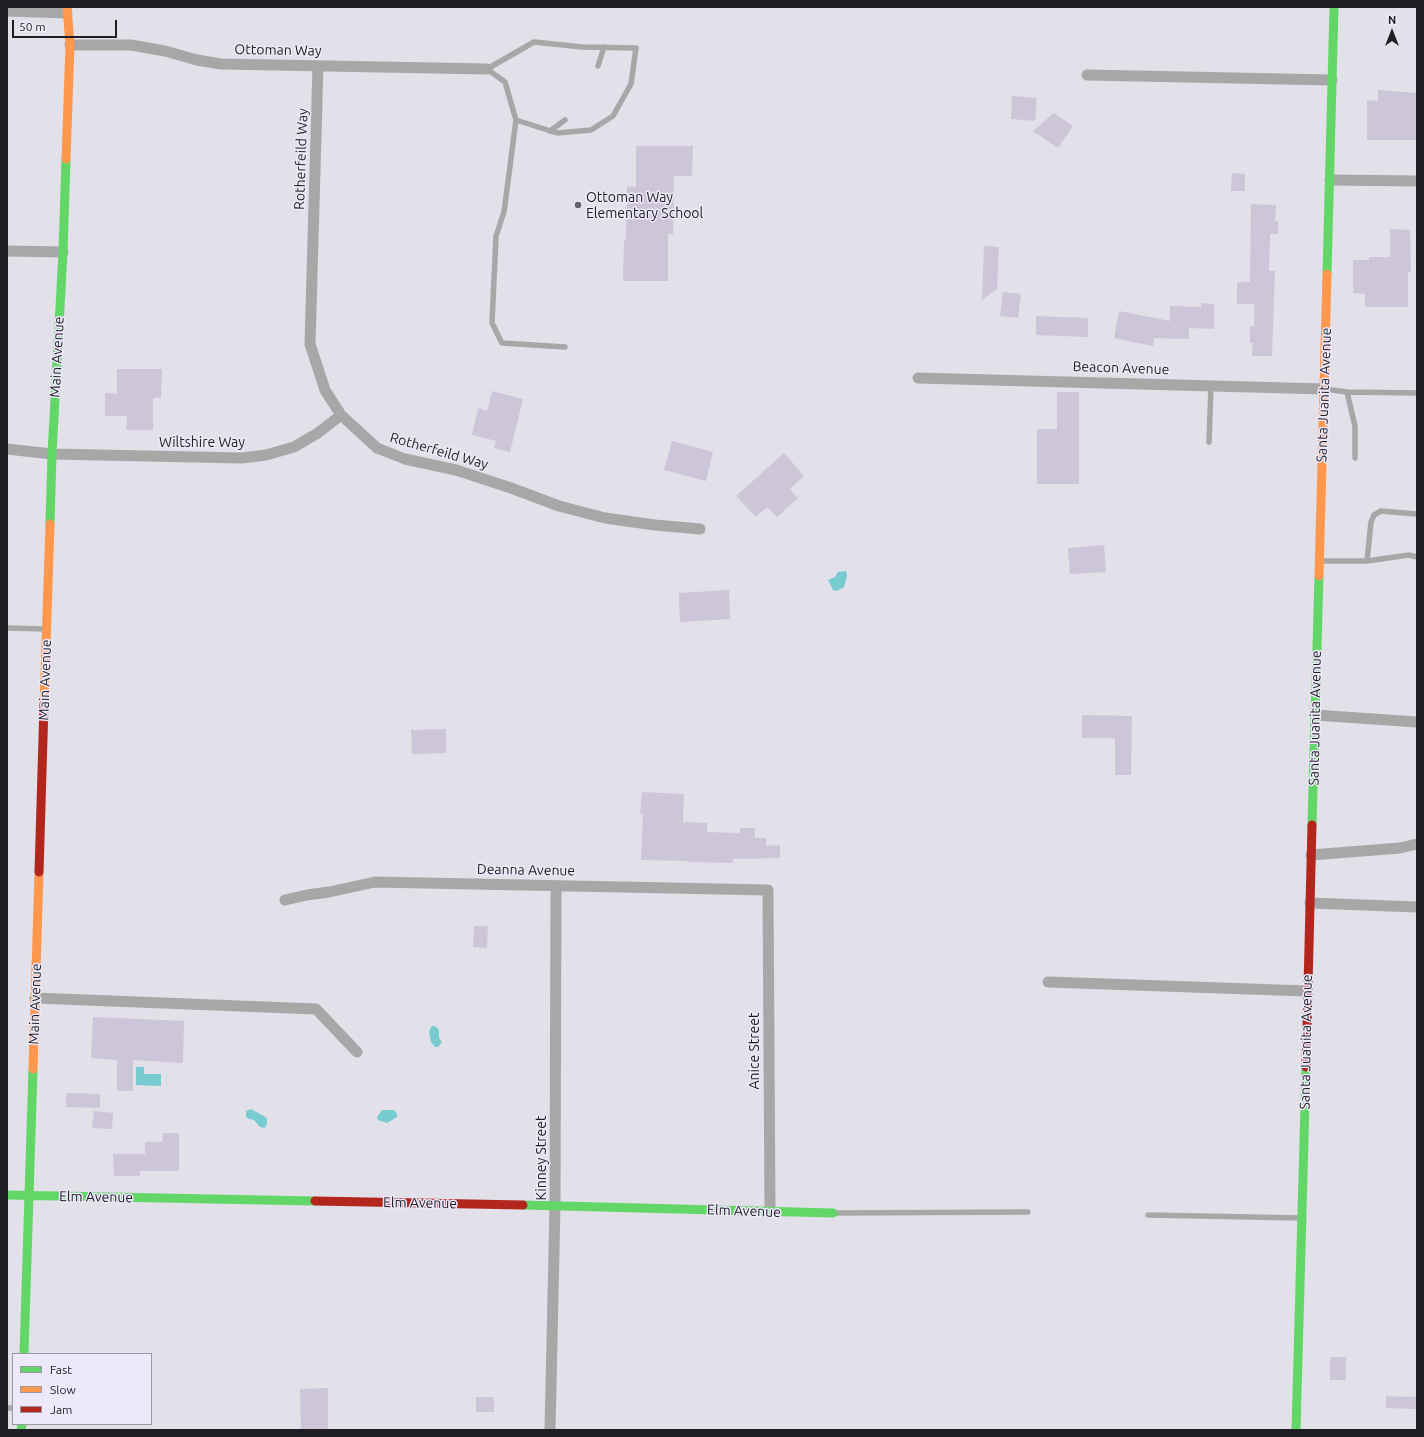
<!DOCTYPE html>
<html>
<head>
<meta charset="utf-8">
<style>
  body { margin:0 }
  #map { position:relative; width:1424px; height:1437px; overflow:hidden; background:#e2e0e8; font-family:Ubuntu,sans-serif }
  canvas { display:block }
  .frame { position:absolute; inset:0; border:8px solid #1f1d23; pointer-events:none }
  .legend { position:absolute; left:12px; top:1353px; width:140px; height:72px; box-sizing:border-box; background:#eee9fa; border:1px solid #9b97a4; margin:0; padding:5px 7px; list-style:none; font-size:12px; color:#1f1d23 }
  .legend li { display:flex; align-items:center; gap:8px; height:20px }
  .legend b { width:20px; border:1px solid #9b97a4 }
  .north { position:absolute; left:1372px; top:12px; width:40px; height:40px; -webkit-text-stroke:3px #eee9fa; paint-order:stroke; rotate:0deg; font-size:11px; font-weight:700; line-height:16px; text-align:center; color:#1f1d23 }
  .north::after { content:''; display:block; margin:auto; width:14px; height:18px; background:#1f1d23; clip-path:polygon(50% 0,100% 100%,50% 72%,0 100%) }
  .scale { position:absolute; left:12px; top:20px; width:105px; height:18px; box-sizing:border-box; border:2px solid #1f1d23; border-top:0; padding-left:5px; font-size:12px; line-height:14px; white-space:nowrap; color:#1f1d23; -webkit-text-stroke:3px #eee9fa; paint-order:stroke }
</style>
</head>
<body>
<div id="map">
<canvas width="1424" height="1437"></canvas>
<div class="frame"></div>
<ul class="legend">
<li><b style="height:5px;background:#63d668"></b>Fast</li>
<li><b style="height:5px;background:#ff974d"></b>Slow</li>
<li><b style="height:5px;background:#b3261e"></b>Jam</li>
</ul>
<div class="north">N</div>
<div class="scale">50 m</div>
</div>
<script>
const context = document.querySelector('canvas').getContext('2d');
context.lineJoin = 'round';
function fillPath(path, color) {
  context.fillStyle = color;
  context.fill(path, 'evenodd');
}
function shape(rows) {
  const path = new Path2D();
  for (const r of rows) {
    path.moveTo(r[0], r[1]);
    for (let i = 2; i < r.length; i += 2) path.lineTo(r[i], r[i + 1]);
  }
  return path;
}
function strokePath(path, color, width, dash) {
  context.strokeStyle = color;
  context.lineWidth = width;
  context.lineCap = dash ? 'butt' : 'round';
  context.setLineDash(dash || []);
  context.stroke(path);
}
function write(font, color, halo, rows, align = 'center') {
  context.font = font + ' Ubuntu,sans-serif';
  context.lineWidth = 3;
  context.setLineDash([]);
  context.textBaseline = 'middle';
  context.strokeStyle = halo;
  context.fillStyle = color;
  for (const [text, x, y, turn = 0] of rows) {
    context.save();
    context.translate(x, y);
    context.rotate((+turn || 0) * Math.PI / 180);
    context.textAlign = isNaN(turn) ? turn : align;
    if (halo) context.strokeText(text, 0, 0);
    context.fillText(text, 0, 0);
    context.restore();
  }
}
fillPath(shape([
  [846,571,847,576,844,587,837,591,833,590,828,580,835,577,838,572],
  [432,1026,435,1026,439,1030,439,1038,442,1042,438,1047,435,1047,431,1042,429,1031],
  [136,1067,144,1067,144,1074,161,1074,161,1086,136,1085],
  [251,1109,267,1118,267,1123,265,1128,260,1127,254,1120,249,1119,246,1117,246,1111],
  [382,1110,394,1110,397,1114,397,1117,387,1123,378,1120,377,1117]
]), '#78cbd0');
fillPath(shape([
  [1378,90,1417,93,1417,140,1367,140,1367,100,1378,101],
  [1012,96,1037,98,1035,121,1011,119],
  [1054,113,1073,126,1058,148,1033,131],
  [636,146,693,146,692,176,674,176,673,234,668,234,668,281,623,281,624,240,626,240,627,186,636,187],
  [1232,173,1245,174,1245,191,1231,191],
  [1251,204,1276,205,1275,221,1278,221,1278,234,1270,234,1269,271,1275,271,1272,356,1252,356,1253,343,1250,343,1250,326,1254,326,1254,304,1237,304,1237,282,1250,282],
  [1390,229,1410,230,1411,272,1408,272,1408,307,1365,307,1365,294,1353,293,1353,260,1369,260,1369,257,1390,257],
  [984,246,999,247,997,289,982,300],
  [1003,292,1021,294,1018,318,1000,316],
  [1201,303,1214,304,1214,329,1189,328,1189,339,1154,338,1153,346,1114,338,1119,311,1170,321,1170,306,1201,307],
  [1036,316,1088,318,1088,337,1036,335],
  [117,369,162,369,161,398,153,398,153,430,126,430,127,416,105,416,105,393,117,394],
  [492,391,523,399,510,452,494,448,496,441,472,435,478,408,487,411],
  [1057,392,1079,392,1079,484,1037,484,1037,429,1057,429],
  [672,441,713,452,706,481,664,470],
  [784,453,804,476,790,489,798,498,777,517,767,507,756,517,736,496],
  [1104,545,1106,572,1070,574,1068,548],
  [729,590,730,619,680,622,679,593],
  [1082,715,1132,716,1131,775,1115,775,1115,738,1082,738],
  [446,729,446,753,412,754,411,730],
  [642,792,684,794,683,822,707,823,707,832,740,833,740,828,755,828,755,838,766,838,766,846,780,845,780,858,733,859,733,863,689,862,689,861,641,860,643,814,640,814],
  [474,926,488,926,487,948,473,947],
  [93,1017,184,1021,183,1063,133,1060,133,1091,117,1091,117,1060,91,1058],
  [66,1093,100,1094,100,1108,66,1107],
  [94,1111,113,1113,112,1129,92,1128],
  [163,1133,179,1133,179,1171,140,1171,140,1176,114,1176,113,1154,145,1154,145,1142,162,1142],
  [1330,1357,1346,1357,1346,1380,1330,1380],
  [328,1388,328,1430,301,1430,300,1389],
  [1386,1396,1416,1397,1416,1409,1386,1408],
  [476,1397,494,1397,494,1412,476,1412]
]), '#ccc6d8');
strokePath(shape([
  [598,66,604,47],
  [516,120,557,133,591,130,613,116,631,84,636,48,582,47,534,42,487,69,505,82,516,120,504,212,496,236,492,323,502,343,565,347],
  [550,131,565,120],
  [1325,389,1347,392,1417,393],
  [1347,392,1355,426,1355,458],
  [1209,442,1211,386],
  [1320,561,1367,561,1409,555,1417,557],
  [1367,561,1371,522,1374,515,1381,511,1417,514],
  [7,628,46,629],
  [834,1213,1028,1212],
  [1148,1215,1301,1218],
  [7,1408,13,1408]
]), '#a8a7a7', 5.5);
strokePath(shape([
  [7,11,67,13],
  [70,45,131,45,165,51,197,60,221,64,487,69],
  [318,66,310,344,325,390,341,415,377,448,405,459,456,470,511,488,559,506,605,518,655,525,700,529],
  [1087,75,1332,80],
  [1330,180,1417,181],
  [7,251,63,252],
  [918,378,1324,389],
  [7,449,52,454,242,458,266,455,294,447,318,433,341,415],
  [1315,715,1417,722],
  [1311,855,1400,848,1417,844],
  [285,900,307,895,329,892,375,882,768,890,770,1212],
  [1310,903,1417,907],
  [1048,982,1307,991],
  [35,998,316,1009,357,1052],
  [550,1430,555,1206,556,886]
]), '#a8a7a7', 11);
strokePath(shape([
  [1327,274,1334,7],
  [50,524,52,454,63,252,66,159],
  [1312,825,1319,576],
  [7,1195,315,1201],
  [523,1205,833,1213],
  [24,1354,33,1069],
  [21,1430,22,1424],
  [1296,1430,1306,1067]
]), '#63d668', 9);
strokePath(shape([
  [66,159,70,45,67,7],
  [1319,576,1327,274],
  [44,705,50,524],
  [33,1069,39,872]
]), '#ff974d', 9);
strokePath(shape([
  [39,872,44,705],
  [1306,1067,1312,825],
  [315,1201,523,1205]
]), '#b3261e', 9);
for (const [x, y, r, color] of [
  [578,205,4,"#636168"]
]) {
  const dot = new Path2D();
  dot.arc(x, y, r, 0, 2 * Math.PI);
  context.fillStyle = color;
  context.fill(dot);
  strokePath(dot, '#eee9fa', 1.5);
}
write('14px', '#1f1d23', '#eee9fa', [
  ["Ottoman Way",278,50,1],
  ["Rotherfeild Way",301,159,-88],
  ["Main Avenue",57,357,-87],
  ["Beacon Avenue",1121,368,2],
  ["Santa Juanita Avenue",1324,395,-88],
  ["Wiltshire Way",202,442],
  ["Rotherfeild Way",439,451,16],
  ["Main Avenue",45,680,-88],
  ["Santa Juanita Avenue",1315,718,-89],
  ["Deanna Avenue",526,870,1],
  ["Main Avenue",35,1004,-88],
  ["Santa Juanita Avenue",1306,1042,-89],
  ["Anice Street",754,1051,-90],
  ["Kinney Street",541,1158,-90],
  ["Elm Avenue",96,1197,1],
  ["Elm Avenue",420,1203,1],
  ["Elm Avenue",744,1211,2]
]);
write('14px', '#1f1d23', '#eee9fa', [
  ["Ottoman Way",586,197],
  ["Elementary School",586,213]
], 'left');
</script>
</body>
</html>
